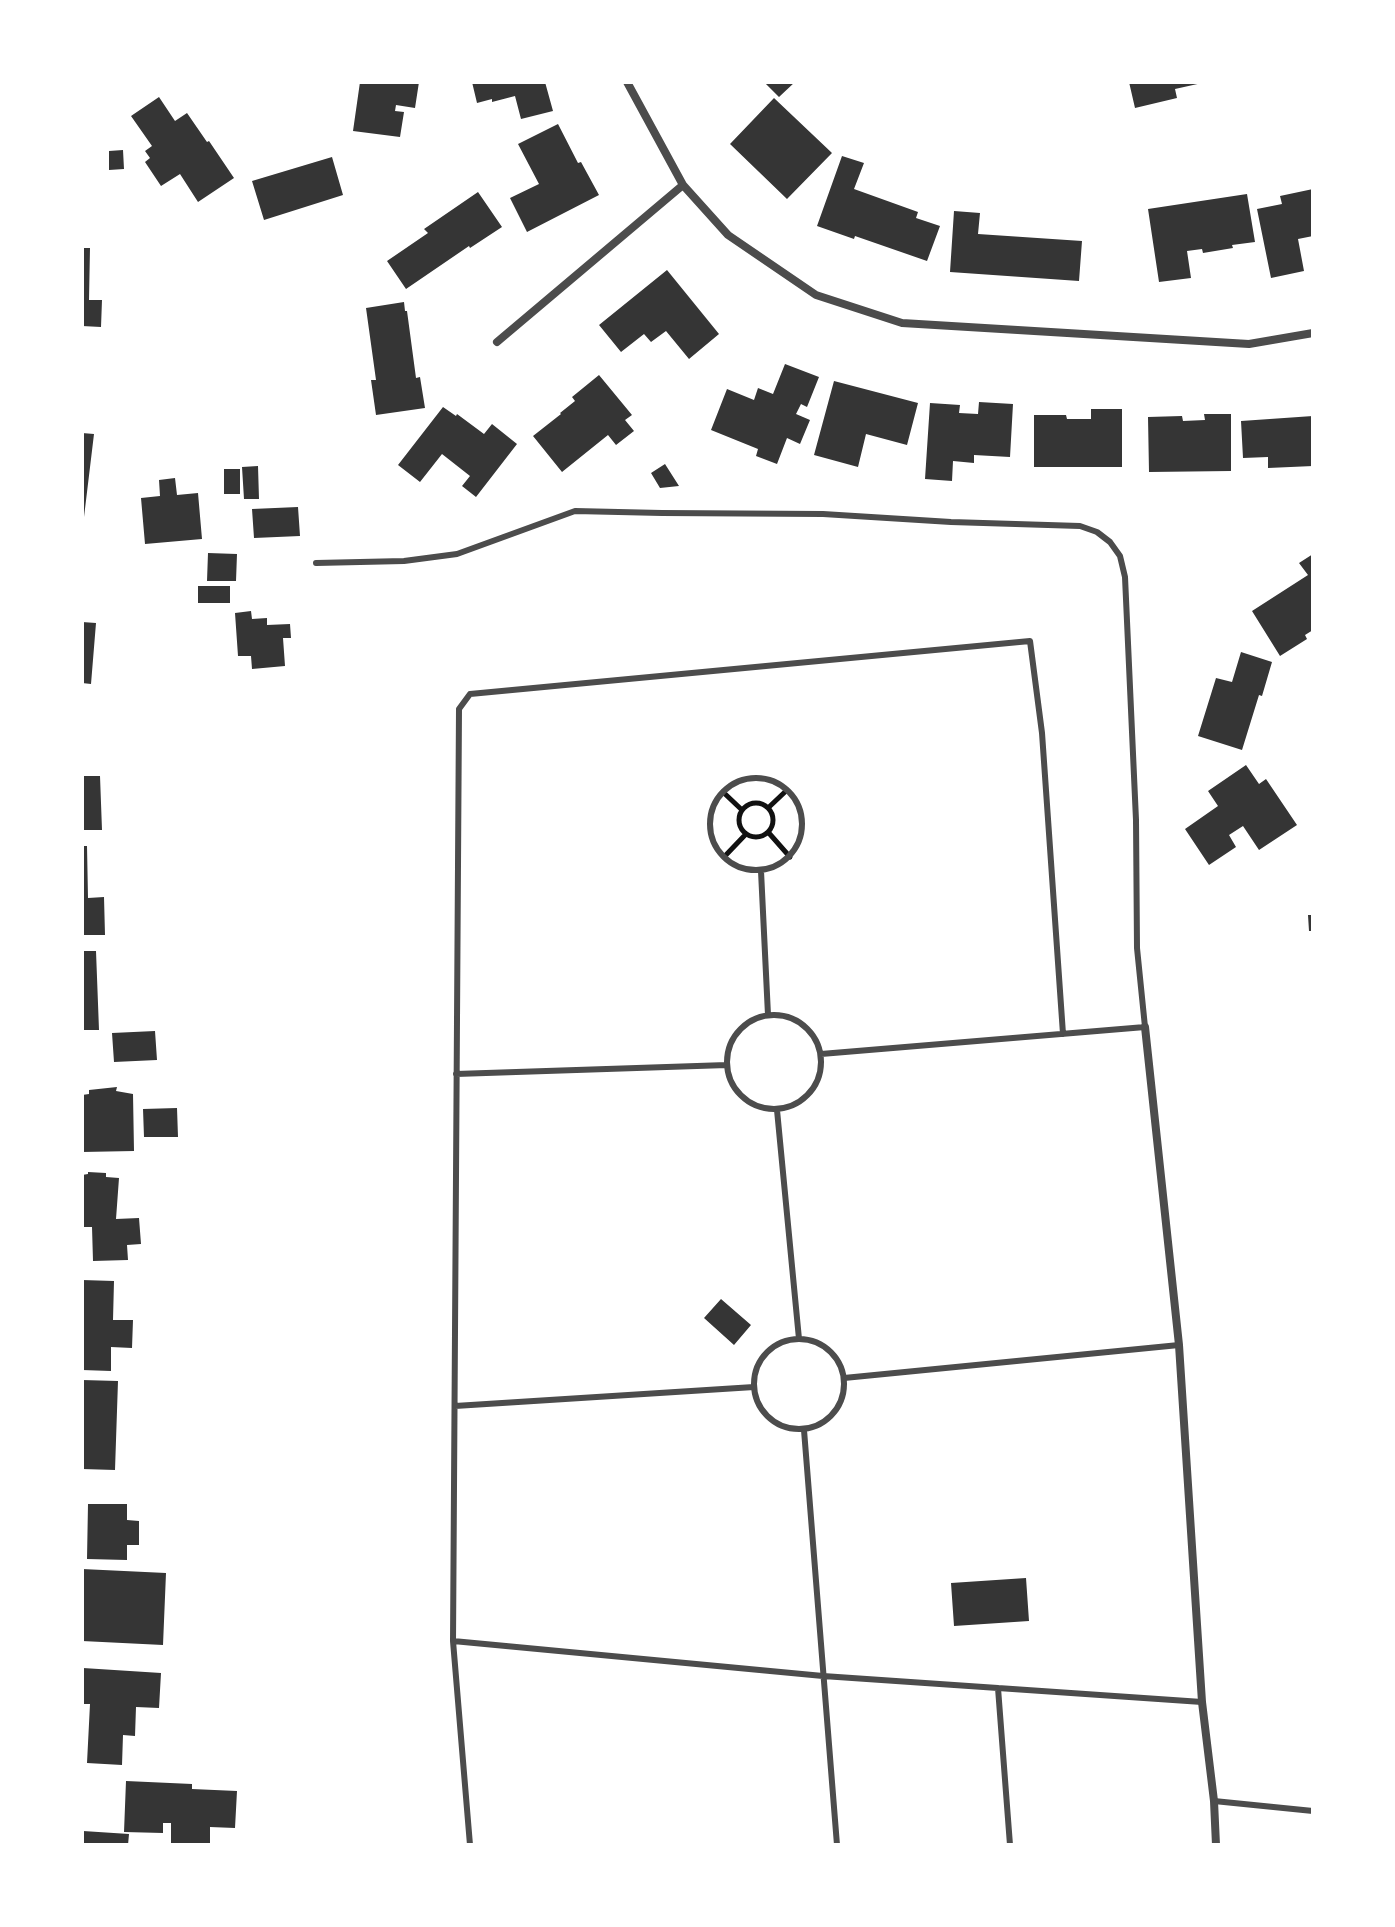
<!DOCTYPE html>
<html>
<head>
<meta charset="utf-8">
<style>
  body { margin:0 }
  #map { position:relative; width:1395px; height:1927px; overflow:hidden; background:#fff; font-family:"Roboto Serif",serif }
  canvas { display:block }
  .frame { position:absolute; inset:0; border:84px solid #fff; pointer-events:none }
</style>
</head>
<body>
<div id="map">
<canvas width="1395" height="1927"></canvas>
<div class="frame"></div>
</div>
<script>
const context = document.querySelector('canvas').getContext('2d');
context.lineJoin = 'round';
function fillPath(path, color) {
  context.fillStyle = color;
  context.fill(path, 'evenodd');
}
function shape(rows) {
  const path = new Path2D();
  for (const r of rows) {
    if (r.length === 3) {
      path.moveTo(r[0] + r[2], r[1]);
      path.arc(r[0], r[1], r[2], 0, 2 * Math.PI);
      continue;
    }
    path.moveTo(r[0], r[1]);
    for (let i = 2; i < r.length; i += 2) path.lineTo(r[i], r[i + 1]);
  }
  return path;
}
function strokePath(path, color, width, dash) {
  context.strokeStyle = color;
  context.lineWidth = width;
  context.lineCap = dash ? 'butt' : 'round';
  context.setLineDash(dash || []);
  context.stroke(path);
}
fillPath(shape([
  [360,82,419,82,415,108,396,105,395,111,404,112,400,137,353,131],
  [472,82,545,82,553,111,521,119,515,96,492,102,492,99,477,103],
  [764,82,795,82,779,97],
  [1129,82,1202,82,1202,83,1175,89,1177,98,1135,108],
  [159,97,175,121,187,113,207,142,209,141,234,178,198,202,180,174,161,186,145,162,150,158,145,151,152,146,131,116],
  [774,98,832,153,787,199,730,144],
  [558,124,578,163,581,162,599,195,527,232,510,198,539,184,518,144],
  [123,150,124,169,109,170,109,151],
  [842,156,864,163,854,189,918,212,916,218,940,226,927,261,855,236,854,239,817,226],
  [332,157,343,195,264,220,252,181],
  [1313,189,1313,236,1298,239,1304,271,1271,278,1257,209,1282,204,1280,196],
  [478,192,502,227,470,248,469,246,406,289,387,261,428,233,424,229],
  [1247,194,1255,242,1232,245,1233,248,1203,253,1202,249,1187,251,1191,278,1159,282,1148,209],
  [954,211,980,213,978,234,1082,241,1079,281,950,272],
  [82,248,90,248,89,300,102,300,101,327,82,326],
  [667,270,719,334,689,359,666,331,651,342,644,334,621,352,599,325],
  [404,302,405,311,407,311,416,378,420,377,425,408,376,415,371,380,376,380,366,308],
  [785,364,819,377,807,407,801,404,796,414,810,420,800,444,787,438,777,464,756,456,758,449,711,430,727,389,754,400,758,388,773,394],
  [599,375,632,415,625,420,634,431,616,445,608,435,562,472,533,436,561,414,560,413,575,401,572,397],
  [834,381,918,403,907,445,866,434,858,467,814,455],
  [979,402,1013,404,1010,457,974,455,974,463,953,461,952,481,925,479,930,403,960,405,959,413,978,414],
  [443,407,456,416,457,414,484,434,492,424,517,444,476,497,462,486,470,476,442,454,420,482,398,465],
  [1091,409,1122,409,1122,467,1034,467,1034,415,1066,415,1067,419,1091,419],
  [1204,414,1231,414,1231,471,1149,472,1148,417,1182,416,1183,421,1205,420],
  [1313,416,1313,466,1268,468,1268,457,1243,458,1241,421],
  [82,433,94,434,84,517,82,517],
  [665,464,679,486,660,488,651,473],
  [258,466,259,499,244,499,242,467],
  [224,469,240,469,240,494,224,494],
  [175,478,177,495,198,493,202,539,145,544,141,498,160,496,159,480],
  [298,507,300,536,254,538,252,509],
  [208,553,237,554,236,581,207,581],
  [1313,554,1313,630,1305,635,1307,639,1280,656,1252,611,1308,575,1299,563],
  [198,586,230,586,230,603,198,603],
  [251,611,252,619,267,618,267,625,290,624,291,638,283,638,285,666,252,669,251,656,238,656,235,613],
  [82,622,96,623,91,684,82,683],
  [1241,652,1272,662,1262,696,1259,695,1242,750,1198,736,1216,678,1232,682],
  [1246,765,1259,784,1266,779,1297,825,1259,850,1243,826,1229,835,1236,847,1209,865,1185,829,1218,806,1208,791],
  [82,776,100,776,102,830,82,830],
  [82,846,87,846,88,898,104,897,105,935,82,935],
  [1308,915,1313,915,1313,931,1309,931],
  [82,951,96,951,99,1030,82,1030],
  [155,1031,157,1060,114,1062,112,1033],
  [117,1087,116,1091,133,1094,134,1151,82,1152,82,1095,89,1094,89,1090],
  [177,1108,178,1137,144,1137,143,1109],
  [88,1172,106,1173,106,1177,119,1178,116,1219,139,1218,141,1244,127,1245,128,1260,93,1261,92,1227,82,1227,82,1175,88,1174],
  [82,1280,114,1281,113,1320,133,1320,132,1348,111,1347,111,1371,82,1370],
  [721,1299,751,1325,734,1345,704,1318],
  [82,1380,118,1381,115,1470,82,1469],
  [88,1504,127,1504,127,1520,139,1521,139,1545,127,1545,127,1560,87,1559],
  [82,1569,166,1573,163,1645,82,1641],
  [1026,1578,1029,1621,954,1626,951,1583],
  [83,1668,161,1673,159,1708,136,1707,135,1736,123,1735,122,1765,87,1763,90,1704,82,1704],
  [126,1781,192,1784,192,1789,237,1791,235,1828,210,1827,210,1845,171,1845,171,1823,163,1823,163,1833,124,1832],
  [83,1831,129,1834,128,1845,82,1845]
]), '#353535');
strokePath(shape([
  [723,792,742,810],
  [756,820,17],
  [768,808,787,790],
  [768,832,790,857],
  [724,857,746,834]
]), '#111', 5);
strokePath(shape([
  [316,563,404,561,457,554,575,511,662,513,823,514,951,522,1080,526,1097,532,1110,542,1120,556,1125,577,1136,820,1137,948,1145,1027,821,1054],
  [756,824,46],
  [761,871,768,1015],
  [774,1062,47],
  [456,1074,727,1065],
  [777,1110,799,1339],
  [799,1384,45],
  [844,1378,1179,1345],
  [455,1406,754,1387],
  [804,1430,837,1845],
  [453,1641,823,1676,1202,1702],
  [998,1688,1010,1845],
  [1214,1801,1313,1811],
  [470,1845,453,1641,459,709,470,694,1030,641,1042,733,1063,1034]
]), '#4c4c4c', 6);
strokePath(shape([
  [627,82,683,185,728,235,816,295,902,323,1249,344,1313,333],
  [497,342,683,185],
  [1145,1027,1179,1345,1202,1702,1214,1801,1216,1845]
]), '#4c4c4c', 8);
</script>
</body>
</html>
